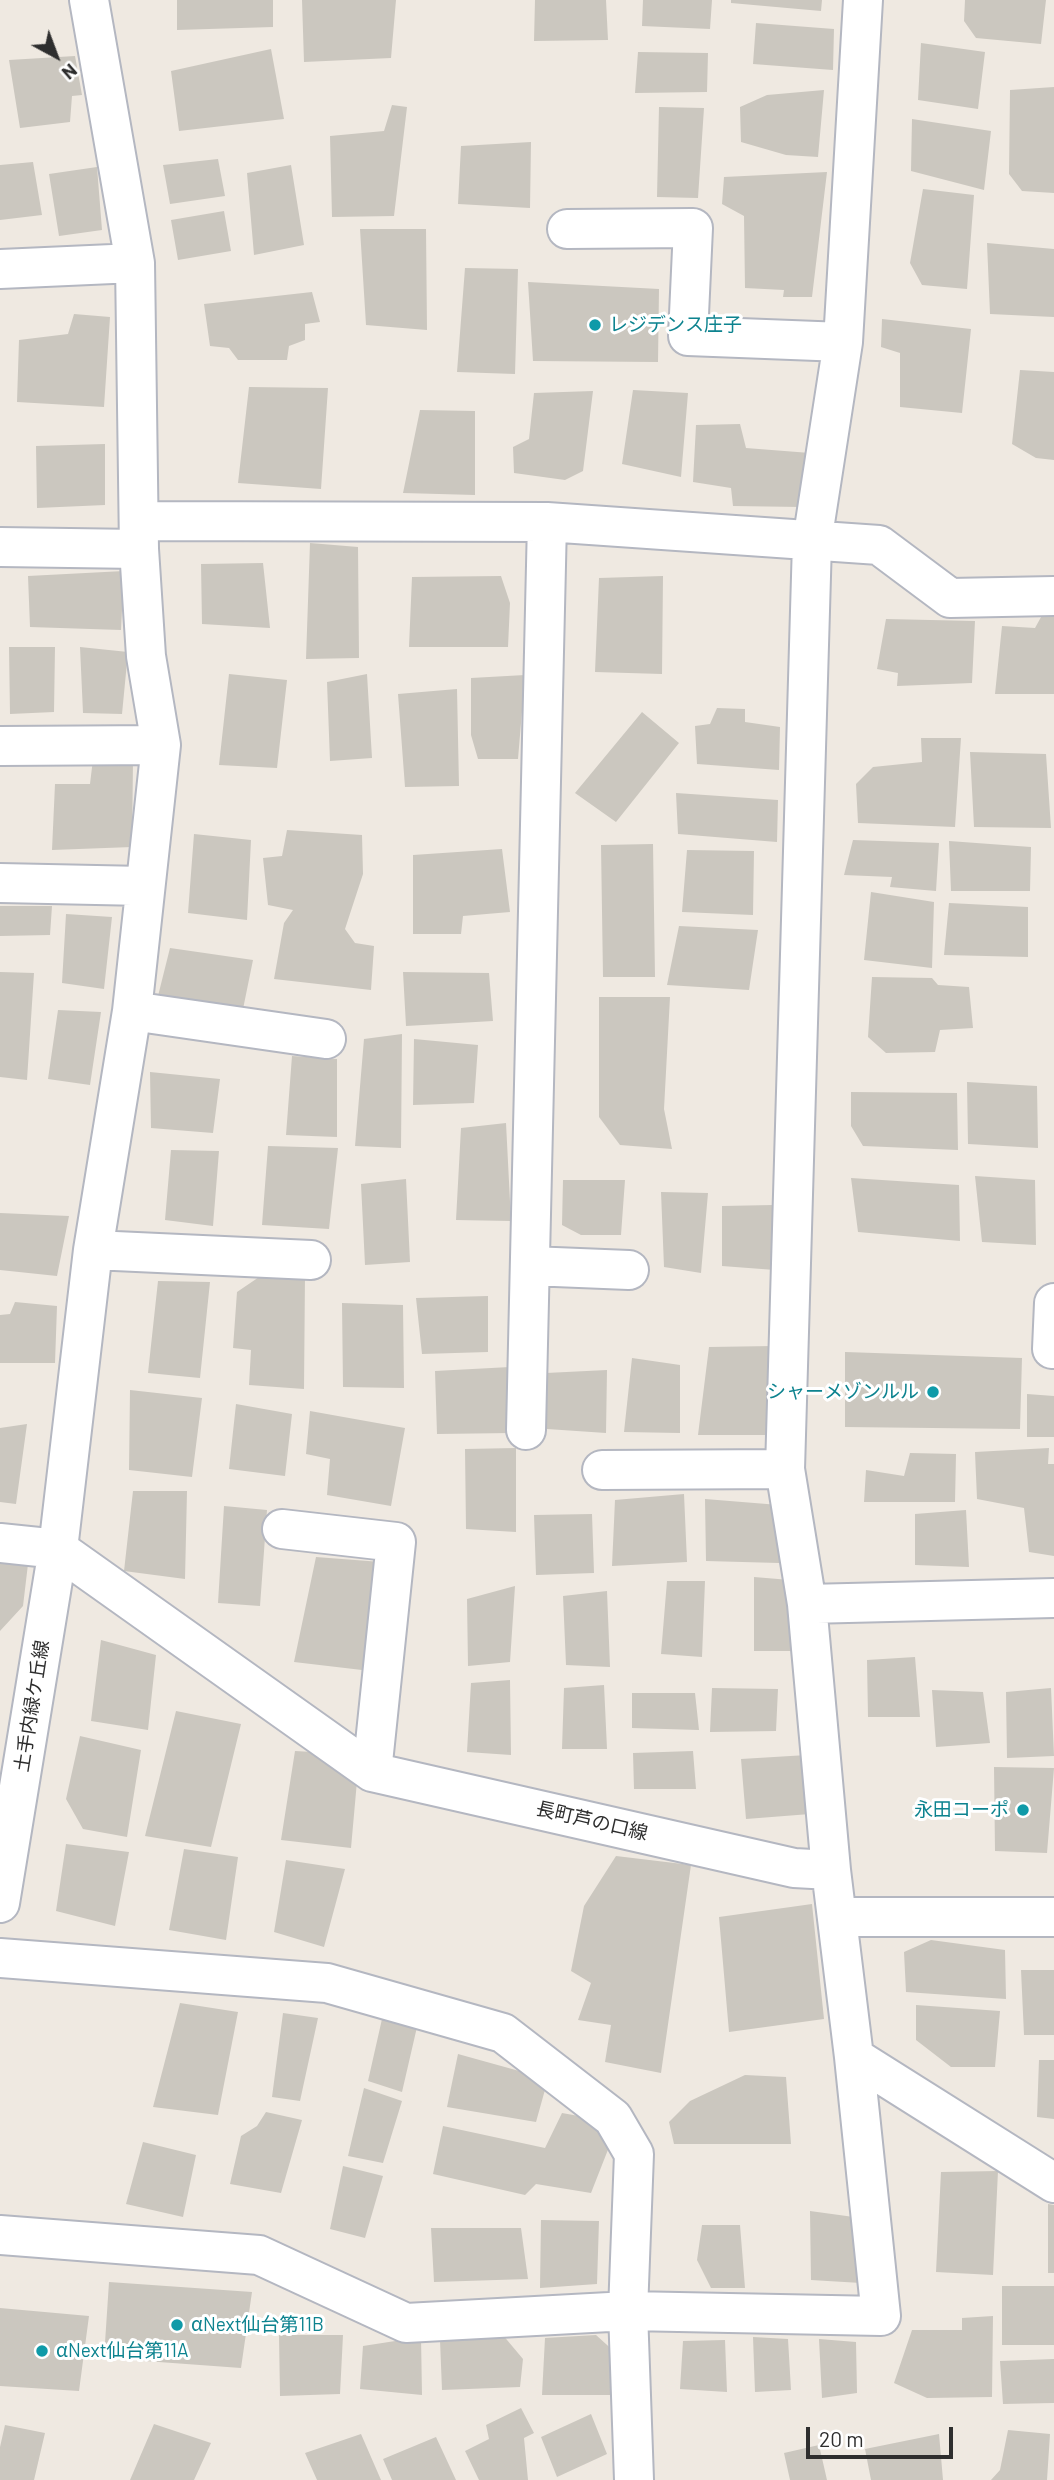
<!DOCTYPE html>
<html>
<head>
<meta charset="utf-8">
<style>
  body { margin:0 }
  #map { position:relative; width:1054px; height:2480px; overflow:hidden; background:#efe9e1; font-family:Barlow,sans-serif }
  canvas { display:block }
  .north { position:absolute; left:21px; top:21px; width:70px; height:70px; -webkit-text-stroke:5px #fff; paint-order:stroke; rotate:139deg; font-size:19px; font-weight:700; line-height:28px; text-align:center; color:#2e2e2e }
  .north::after { content:''; display:block; margin:auto; width:24px; height:32px; background:#2e2e2e; clip-path:polygon(50% 0,100% 100%,50% 72%,0 100%) }
  .scale { position:absolute; left:806px; top:2427px; width:147px; height:32px; box-sizing:border-box; border:4px solid #2e2e2e; border-top:0; padding-left:9px; font-size:21px; line-height:24px; white-space:nowrap; color:#2e2e2e; -webkit-text-stroke:5px #fff; paint-order:stroke }
</style>
</head>
<body>
<div id="map">
<canvas width="1054" height="2480"></canvas>
<div class="north">N</div>
<div class="scale">20 m</div>
</div>
<script>
const context = document.querySelector('canvas').getContext('2d');
context.lineJoin = 'round';
function fillPath(path, color) {
  context.fillStyle = color;
  context.fill(path, 'evenodd');
}
function shape(rows) {
  const path = new Path2D();
  for (const r of rows) {
    path.moveTo(r[0], r[1]);
    for (let i = 2; i < r.length; i += 2) path.lineTo(r[i], r[i + 1]);
  }
  return path;
}
function strokePath(path, color, width, dash) {
  context.strokeStyle = color;
  context.lineWidth = width;
  context.lineCap = dash ? 'butt' : 'round';
  context.setLineDash(dash || []);
  context.stroke(path);
}
function write(font, color, halo, rows, align = 'center') {
  context.font = font + ' Barlow,"Noto Sans JP",sans-serif';
  context.lineWidth = 6;
  context.setLineDash([]);
  context.textBaseline = 'middle';
  context.strokeStyle = halo;
  context.fillStyle = color;
  for (const [text, x, y, turn = 0] of rows) {
    context.save();
    context.translate(x, y);
    context.rotate((+turn || 0) * Math.PI / 180);
    context.textAlign = isNaN(turn) ? turn : align;
    if (halo) context.strokeText(text, 0, 0);
    context.fillText(text, 0, 0);
    context.restore();
  }
}
fillPath(shape([
  [177,0,273,0,273,27,177,30],
  [302,0,396,0,391,58,304,62],
  [535,0,606,0,608,40,534,41],
  [643,0,712,0,710,29,642,26],
  [731,0,822,0,821,11,731,3],
  [965,0,1046,0,1041,44,976,38,964,21],
  [756,23,834,29,833,70,753,64],
  [921,43,985,52,978,109,918,100],
  [271,49,284,119,179,131,171,71],
  [638,52,708,53,707,92,635,93],
  [75,56,82,95,72,96,70,122,20,128,9,60],
  [1054,87,1054,193,1022,191,1009,174,1010,90],
  [824,90,818,157,786,155,741,142,740,107,767,95],
  [392,105,407,107,394,216,332,217,330,136,384,131],
  [659,107,704,108,698,198,657,197],
  [912,119,991,131,984,190,911,171],
  [531,142,530,208,458,204,461,146],
  [218,159,225,196,170,204,163,165],
  [33,162,42,215,0,220,0,165],
  [291,165,304,245,254,255,247,173],
  [97,167,102,230,59,236,49,174],
  [827,172,812,297,783,297,784,290,745,288,744,216,722,204,724,177],
  [923,189,974,195,967,289,922,285,910,263],
  [224,211,231,251,178,260,171,220],
  [360,229,426,229,427,330,366,325],
  [987,243,1054,249,1054,317,990,314],
  [465,268,518,269,515,374,457,372],
  [528,282,659,289,658,362,533,361],
  [312,292,320,322,305,324,305,340,289,346,287,360,238,360,229,348,210,346,204,304],
  [74,314,110,317,104,407,17,402,19,340,68,334],
  [882,319,971,329,962,413,900,407,900,353,881,347],
  [1020,370,1054,372,1054,460,1036,458,1012,444],
  [249,387,328,388,321,489,238,483],
  [633,390,688,393,681,477,622,464],
  [593,391,583,471,565,480,514,473,513,447,529,439,534,393],
  [420,410,475,411,475,495,403,493],
  [740,424,746,448,810,453,801,507,733,506,731,488,693,482,696,425],
  [105,444,105,505,37,508,36,446],
  [310,543,358,547,359,658,306,659],
  [263,563,270,628,202,624,201,564],
  [124,571,121,630,30,627,28,576],
  [501,576,510,603,508,647,409,647,412,577],
  [663,576,662,674,595,672,599,578],
  [1046,608,1054,610,1054,694,995,694,1002,626,1035,628],
  [886,619,975,621,972,683,897,686,898,673,877,669],
  [9,647,55,647,54,712,10,714],
  [80,647,128,652,122,714,83,713],
  [229,674,287,680,277,768,219,765],
  [367,674,372,758,330,761,327,682],
  [525,675,518,759,478,759,471,735,471,678],
  [457,689,459,786,405,787,398,694],
  [717,708,745,709,745,722,780,727,779,770,697,764,695,726,710,724],
  [642,712,679,743,616,822,575,793],
  [921,738,961,738,955,827,858,823,856,784,873,767,922,762],
  [970,752,1046,754,1051,828,974,827],
  [93,759,133,759,132,847,52,850,55,784,90,784],
  [676,793,778,800,777,842,678,834],
  [287,830,362,835,363,874,345,929,355,943,374,946,371,990,274,979,284,923,293,910,268,905,263,858,282,856],
  [194,834,251,840,247,920,188,913],
  [853,840,939,843,936,891,890,887,892,877,844,875],
  [949,841,1031,847,1030,891,951,891],
  [653,844,655,977,603,977,601,845],
  [502,849,510,912,463,916,461,934,413,934,413,855],
  [687,850,754,851,753,915,682,912],
  [871,892,934,902,932,968,864,960],
  [949,903,1028,907,1028,957,944,955],
  [0,906,52,906,50,935,0,936],
  [66,914,112,917,104,989,62,983],
  [679,926,758,930,749,990,667,985],
  [170,948,253,960,243,1009,157,1000],
  [0,972,34,973,27,1080,0,1077],
  [403,972,489,973,493,1021,406,1026],
  [872,977,932,978,938,985,969,987,973,1028,940,1030,935,1052,886,1053,868,1037],
  [599,997,670,997,664,1109,672,1149,620,1145,599,1117],
  [58,1010,101,1012,90,1085,48,1079],
  [402,1034,401,1148,355,1146,364,1039],
  [414,1039,478,1045,474,1103,413,1105],
  [292,1056,337,1059,337,1137,286,1135],
  [150,1072,220,1079,213,1133,151,1128],
  [967,1082,1037,1086,1038,1148,968,1144],
  [851,1092,957,1093,958,1150,863,1146,851,1126],
  [506,1123,511,1221,456,1220,461,1128],
  [268,1146,338,1148,329,1229,262,1225],
  [171,1150,219,1151,213,1226,165,1220],
  [975,1176,1035,1180,1036,1245,982,1242],
  [851,1178,959,1185,960,1241,858,1232],
  [406,1179,410,1262,365,1265,361,1184],
  [563,1180,625,1180,621,1235,581,1235,562,1225],
  [661,1192,708,1193,701,1273,664,1267],
  [773,1205,775,1270,722,1266,722,1206],
  [0,1213,69,1216,57,1276,0,1270],
  [265,1273,305,1274,304,1389,249,1385,251,1350,233,1348,237,1292],
  [158,1281,210,1282,200,1378,148,1373],
  [488,1296,488,1352,422,1354,416,1298],
  [15,1302,57,1306,55,1363,0,1363,0,1315,10,1314],
  [342,1303,403,1305,404,1388,343,1387],
  [773,1346,775,1435,698,1435,709,1347],
  [845,1352,1022,1358,1020,1429,845,1427],
  [632,1358,680,1365,680,1433,624,1432],
  [510,1367,512,1433,437,1434,435,1371],
  [607,1370,606,1433,547,1429,546,1373],
  [130,1390,202,1398,192,1477,129,1470],
  [1027,1394,1054,1396,1054,1437,1027,1437],
  [236,1404,292,1414,285,1476,229,1469],
  [310,1411,405,1428,391,1506,327,1495,330,1459,306,1454],
  [27,1424,16,1504,0,1502,0,1428],
  [516,1448,516,1532,466,1529,465,1449],
  [1049,1448,1048,1464,1054,1464,1054,1556,1029,1552,1024,1508,977,1499,975,1452],
  [910,1453,956,1454,955,1502,864,1502,866,1470,904,1476],
  [133,1491,187,1491,185,1579,124,1571],
  [684,1494,687,1562,612,1566,615,1500],
  [705,1499,779,1505,779,1563,706,1561],
  [224,1506,267,1510,260,1606,218,1603],
  [966,1510,969,1567,915,1565,915,1514],
  [592,1514,594,1573,536,1575,534,1515],
  [316,1557,381,1562,362,1670,294,1662],
  [0,1562,28,1564,23,1606,0,1631],
  [754,1577,790,1580,792,1651,754,1651],
  [667,1581,705,1581,702,1657,661,1654],
  [515,1586,510,1662,468,1666,467,1599],
  [607,1591,610,1667,566,1665,563,1596],
  [101,1640,156,1655,148,1730,91,1721],
  [915,1657,920,1717,868,1717,867,1660],
  [510,1680,511,1755,467,1752,471,1683],
  [604,1685,607,1749,562,1749,564,1688],
  [712,1688,778,1689,776,1731,710,1732],
  [1051,1688,1054,1756,1007,1758,1006,1692],
  [932,1690,983,1692,990,1743,936,1747],
  [632,1693,695,1693,699,1730,632,1728],
  [176,1711,241,1724,211,1847,145,1836],
  [80,1736,141,1750,127,1837,83,1829,66,1799],
  [295,1751,329,1753,357,1781,351,1848,281,1840],
  [693,1751,696,1789,634,1789,633,1753],
  [807,1755,810,1814,746,1819,741,1759],
  [994,1767,1054,1768,1047,1853,995,1851],
  [66,1844,129,1852,115,1926,56,1911],
  [184,1849,238,1857,226,1940,169,1930],
  [616,1856,691,1865,661,2073,605,2062,611,2025,578,2020,591,1983,571,1971,584,1906],
  [286,1860,345,1869,324,1947,274,1932],
  [812,1904,824,2019,729,2032,719,1917],
  [931,1940,1005,1950,1006,1999,906,1992,904,1952],
  [1021,1970,1054,1970,1054,2035,1024,2035],
  [180,2003,238,2012,218,2115,153,2107],
  [916,2005,1000,2011,995,2067,951,2067,916,2040],
  [283,2013,318,2018,300,2101,272,2097],
  [382,2019,417,2027,402,2092,368,2081],
  [458,2054,548,2079,536,2122,447,2107],
  [1039,2060,1054,2060,1054,2119,1037,2117],
  [745,2075,786,2077,791,2144,674,2144,669,2122,690,2101],
  [364,2088,402,2101,383,2163,348,2156],
  [266,2112,302,2120,281,2193,230,2184,241,2136,257,2126],
  [562,2113,601,2120,611,2142,591,2193,536,2184,525,2195,433,2174,443,2126,545,2148],
  [143,2142,196,2155,183,2217,126,2204],
  [343,2166,383,2176,365,2238,330,2229],
  [998,2171,993,2275,936,2272,941,2172],
  [1048,2204,1054,2205,1054,2273,1048,2273],
  [810,2211,861,2218,861,2283,811,2280],
  [541,2220,599,2221,597,2284,540,2288],
  [702,2225,740,2225,745,2288,711,2288,697,2260],
  [431,2228,521,2228,528,2279,434,2282],
  [109,2282,252,2292,241,2368,104,2358],
  [1002,2286,1054,2286,1054,2345,1002,2345],
  [0,2308,89,2316,79,2391,0,2386],
  [993,2316,992,2397,927,2398,894,2383,912,2330,962,2330,962,2318],
  [502,2334,523,2359,520,2387,442,2390,440,2340],
  [279,2335,343,2335,340,2394,280,2396],
  [596,2335,617,2354,617,2395,542,2395,545,2338],
  [421,2337,422,2395,360,2389,363,2346],
  [753,2337,788,2339,791,2390,755,2392],
  [819,2339,856,2342,857,2393,822,2398],
  [725,2340,727,2392,680,2389,683,2341],
  [1054,2359,1054,2403,1003,2404,1000,2361],
  [521,2408,534,2433,524,2438,528,2480,479,2480,465,2451,489,2439,486,2425],
  [591,2414,607,2454,557,2477,541,2437],
  [154,2424,211,2443,194,2480,130,2480],
  [5,2425,45,2433,34,2480,0,2480,0,2447],
  [1008,2430,1050,2434,1047,2480,991,2480,1000,2470],
  [361,2434,381,2480,317,2480,305,2453],
  [939,2434,943,2480,871,2480,865,2449],
  [436,2437,456,2480,392,2480,383,2459],
  [819,2445,827,2480,790,2480,784,2453]
]), '#cbc7bf');
const minor = shape([
  [567,229,693,228,688,336,843,342],
  [0,269,135,263],
  [139,521,547,522,879,545,950,598,1054,596],
  [0,547,139,549],
  [0,746,161,745],
  [0,883,144,886],
  [132,1011,326,1039],
  [93,1250,311,1260],
  [530,1266,629,1270],
  [1052,1349,1054,1303],
  [526,1430,547,522],
  [602,1470,785,1469],
  [282,1529,396,1542,372,1772],
  [0,1543,58,1549,372,1772,794,1868,831,1870,854,2057,1054,2183],
  [807,1604,1054,1598],
  [831,1870,807,1604,785,1469,812,542,843,342,863,0],
  [0,1903,58,1549,93,1250,132,1011,161,745,146,656,139,549,135,263,89,0],
  [837,1917,1054,1917],
  [0,1958,327,1983,503,2033,613,2118,634,2154,628,2311,634,2480],
  [0,2235,259,2255,406,2323,628,2311,881,2316,854,2057]
]);
strokePath(minor, '#b4b7c1', 42);
strokePath(minor, '#fff', 38);
for (const [x, y, r, color] of [
  [595,325,7,"#0f9aa8"],
  [933,1392,7,"#0f9aa8"],
  [1023,1810,7,"#0f9aa8"],
  [177,2325,7,"#0f9aa8"],
  [42,2351,7,"#0f9aa8"]
]) {
  const dot = new Path2D();
  dot.arc(x, y, r, 0, 2 * Math.PI);
  context.fillStyle = color;
  context.fill(dot);
  strokePath(dot, '#fff', 2.5);
}
write('19px', '#0d838f', '#fff', [
  ["レジデンス庄子",609,325],
  ["シャーメゾンルル",919,1392,"right"],
  ["永田コーポ",1009,1810,"right"],
  ["αNext仙台第11B",191,2325],
  ["αNext仙台第11A",56,2351]
], 'left');
write('19px', '#2e2e2e', '#fff', [
  ["土手内緑ケ丘線",32,1706,-81],
  ["長町芦の口線",592,1821,13]
]);
</script>
</body>
</html>
